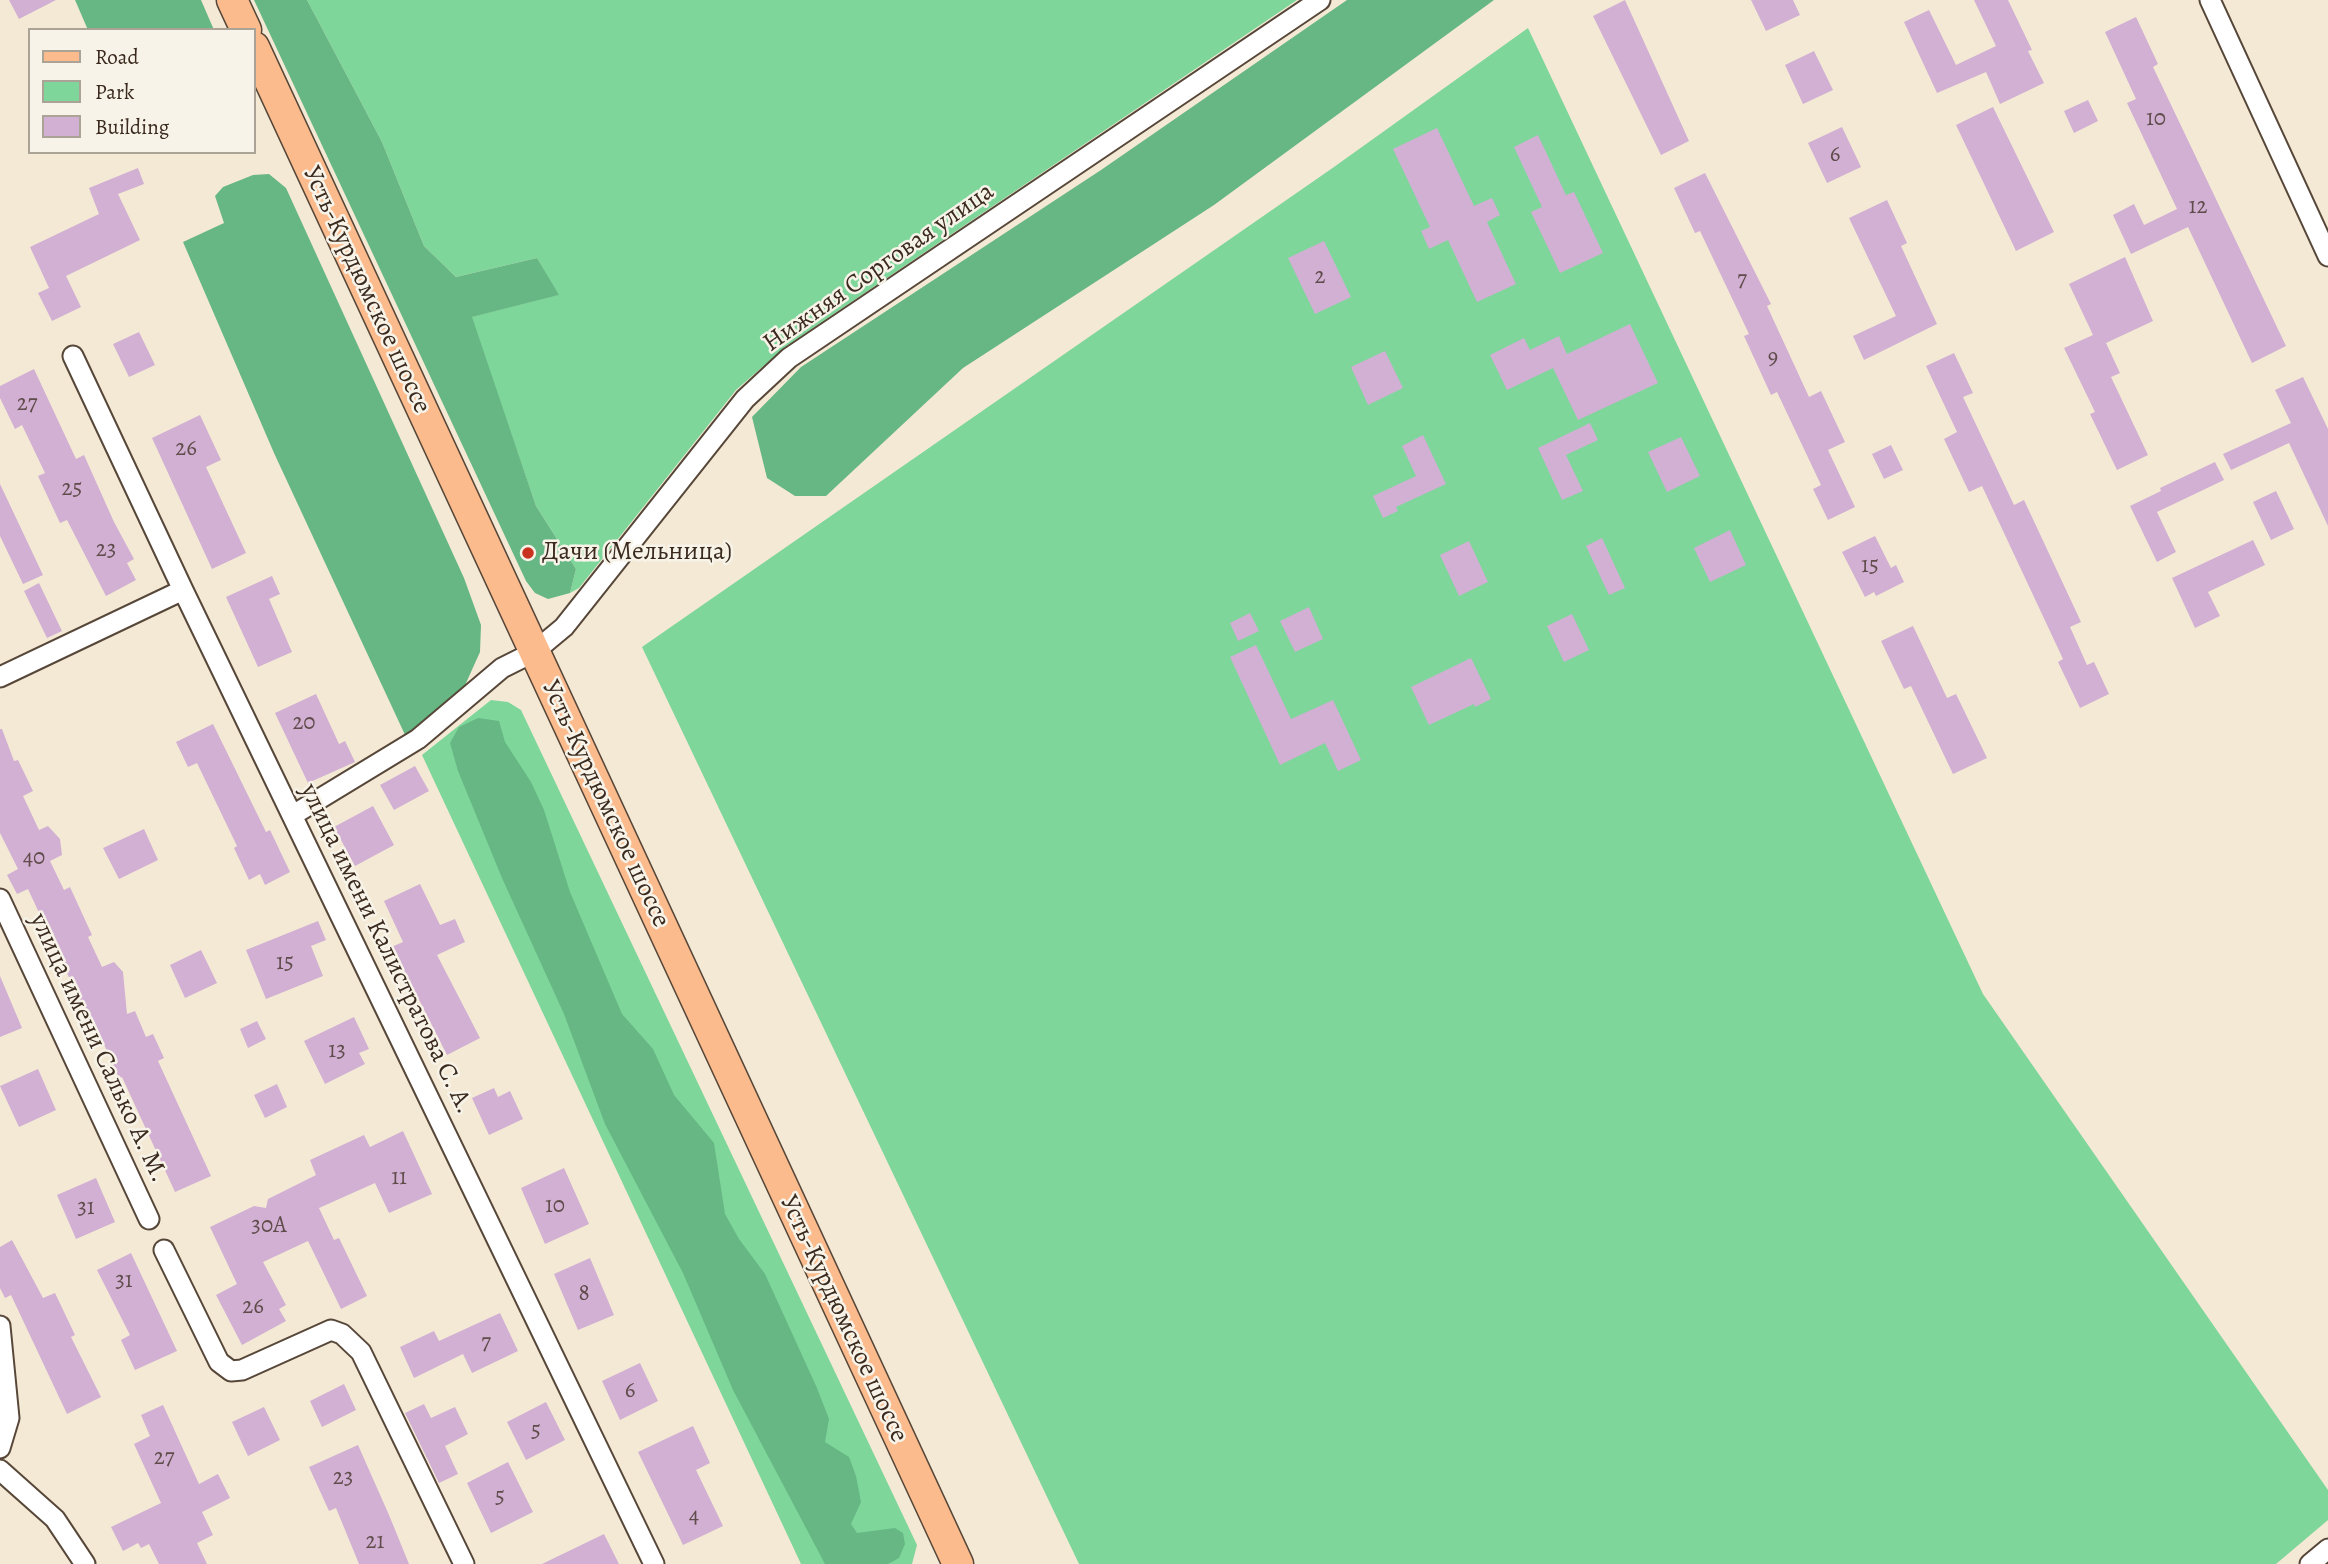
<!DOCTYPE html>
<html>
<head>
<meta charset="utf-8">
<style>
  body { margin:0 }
  #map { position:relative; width:2328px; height:1564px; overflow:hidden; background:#f4e9d5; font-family:Alegreya,serif }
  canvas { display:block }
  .legend { position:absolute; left:28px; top:28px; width:228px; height:126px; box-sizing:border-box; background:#f7f3e8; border:2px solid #aca397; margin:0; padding:9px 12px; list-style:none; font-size:21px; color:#3b2a1e }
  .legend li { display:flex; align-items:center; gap:14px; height:35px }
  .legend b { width:35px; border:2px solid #aca397 }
</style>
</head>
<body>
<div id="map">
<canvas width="2328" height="1564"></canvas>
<ul class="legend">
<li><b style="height:9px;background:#fbbb8d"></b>Road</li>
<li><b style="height:19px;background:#7ed69b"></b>Park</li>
<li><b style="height:19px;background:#d1b0d3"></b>Building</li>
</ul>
</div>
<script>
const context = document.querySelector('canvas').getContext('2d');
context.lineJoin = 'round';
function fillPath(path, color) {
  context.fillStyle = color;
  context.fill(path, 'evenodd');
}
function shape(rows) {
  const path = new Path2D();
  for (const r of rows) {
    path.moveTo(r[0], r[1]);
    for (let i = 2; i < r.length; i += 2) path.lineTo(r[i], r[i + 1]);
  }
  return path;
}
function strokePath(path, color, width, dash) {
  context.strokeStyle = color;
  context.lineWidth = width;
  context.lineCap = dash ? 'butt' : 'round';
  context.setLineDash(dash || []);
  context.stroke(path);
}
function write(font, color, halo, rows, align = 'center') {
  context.font = font + ' Alegreya,serif';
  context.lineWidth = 5;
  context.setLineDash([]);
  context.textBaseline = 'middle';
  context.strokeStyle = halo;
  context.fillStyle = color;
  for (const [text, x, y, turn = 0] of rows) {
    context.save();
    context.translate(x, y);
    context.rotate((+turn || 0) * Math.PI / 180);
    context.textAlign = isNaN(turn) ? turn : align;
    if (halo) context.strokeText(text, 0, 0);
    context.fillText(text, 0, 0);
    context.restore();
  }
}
fillPath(shape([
  [307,0,1297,0,785,347,736,390,579,588,570,593,576,569,536,506,471,317,558,295,537,258,456,277,424,246,382,142],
  [1528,28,1983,994,2328,1490,2328,1520,2276,1564,1079,1564,642,647,1334,167],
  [491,700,508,702,521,710,917,1545,912,1564,801,1564,422,755]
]), '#7ed69b');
fillPath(shape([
  [75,0,201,0,214,30,88,30],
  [254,0,307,0,382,142,424,246,456,277,537,258,559,295,472,317,536,506,576,569,570,593,548,599,535,593,526,581],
  [1347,0,1494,0,1214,205,963,368,826,496,795,496,767,478,752,417,801,367,1101,170],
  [269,174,286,188,464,578,481,625,480,652,462,692,406,737,274,453,183,242,224,223,215,196,223,187,253,175],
  [478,718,499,721,505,742,531,782,544,810,570,892,622,1014,653,1049,674,1095,714,1143,725,1214,739,1239,765,1274,817,1388,829,1419,825,1442,849,1457,856,1476,861,1502,851,1524,857,1533,895,1528,903,1533,905,1544,899,1558,888,1564,825,1564,733,1390,683,1273,605,1124,564,1014,502,878,458,771,450,743,459,727]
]), '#66b783');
fillPath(shape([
  [9,0,56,0,19,19],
  [1625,0,1689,141,1661,155,1593,16],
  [1751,0,1793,0,1800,15,1766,31],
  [1974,0,2008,0,2032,50,2028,51,2044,83,2000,104,1986,72,1937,93,1904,22,1929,10,1956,65,1996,46],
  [2136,17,2158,64,2153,67,2286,346,2252,363,2188,227,2131,254,2113,215,2134,204,2144,225,2177,209,2127,103,2136,99,2105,32],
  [1814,51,1833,90,1803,104,1785,65],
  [2088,100,2098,121,2074,133,2064,111],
  [1993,107,2054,232,2016,251,1956,125],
  [1842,127,1861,167,1827,183,1808,143],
  [1437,128,1474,206,1492,198,1500,215,1487,222,1516,284,1477,302,1448,240,1429,249,1421,231,1430,227,1393,149],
  [1538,135,1566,195,1574,192,1603,253,1560,273,1531,212,1542,207,1514,147],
  [138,168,144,184,118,194,140,240,66,276,81,307,52,321,38,293,49,288,30,247,99,214,89,188],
  [1705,173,1771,304,1767,306,1809,397,1821,391,1845,442,1828,450,1855,507,1828,520,1813,489,1821,485,1777,392,1771,395,1744,336,1749,334,1700,231,1695,233,1674,188],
  [1887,200,1907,243,1901,246,1937,324,1864,360,1853,336,1896,316,1849,218],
  [1324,241,1351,297,1315,314,1288,258],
  [2125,257,2153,321,2106,343,2120,373,2111,377,2148,455,2117,470,2090,414,2095,412,2064,348,2093,335,2069,284],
  [1630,324,1658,383,1578,420,1553,368,1507,390,1490,355,1524,338,1530,350,1559,336,1567,354],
  [139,332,155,365,129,377,113,344],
  [1385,351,1403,388,1368,405,1351,367],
  [1954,353,1973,393,1963,397,2014,505,2024,500,2081,622,2070,627,2087,665,2094,662,2109,694,2080,708,2058,662,2063,659,1982,486,1969,492,1944,439,1957,432,1926,366],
  [34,369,76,459,84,455,114,522,134,559,127,563,136,580,106,596,67,520,60,523,38,476,45,473,22,425,15,429,0,398,0,386],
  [2303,377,2328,429,2328,526,2289,443,2231,470,2223,454,2291,423,2275,390],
  [200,415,221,460,206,467,246,553,212,569,152,438],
  [1590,423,1598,440,1566,455,1583,491,1562,500,1538,448],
  [1423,435,1446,484,1396,507,1398,511,1383,518,1373,496,1416,476,1402,446],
  [1681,437,1700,476,1667,492,1648,452],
  [1891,445,1903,470,1884,479,1872,454],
  [2215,462,2224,480,2157,512,2176,552,2157,562,2130,506,2161,491,2160,488],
  [0,484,43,575,23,584,0,536],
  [2276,491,2294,529,2271,540,2253,502],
  [1730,530,1746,565,1710,582,1694,548],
  [1875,536,1891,568,1896,565,1904,582,1876,596,1874,592,1865,597,1842,552],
  [1602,538,1625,588,1609,595,1586,546],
  [2253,540,2265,565,2208,592,2220,616,2195,628,2172,578],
  [1469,541,1488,582,1459,596,1440,555],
  [272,576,280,594,269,599,292,652,258,667,226,597],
  [39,583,62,631,47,638,24,591],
  [1309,607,1323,639,1295,652,1280,621],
  [1250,613,1259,631,1238,641,1230,623],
  [1572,614,1589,650,1564,662,1547,626],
  [1913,626,1947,698,1956,694,1987,758,1953,774,1911,686,1904,689,1881,641],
  [1256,645,1291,719,1333,700,1361,760,1338,771,1325,743,1280,765,1230,657],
  [1471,658,1491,699,1475,707,1474,704,1429,725,1411,687],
  [316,694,339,744,345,741,355,762,308,783,275,713],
  [213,724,266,832,270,830,290,872,265,885,260,874,249,880,234,848,237,846,197,763,188,767,176,742],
  [0,729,2,729,14,761,18,760,33,791,23,796,39,830,48,826,60,839,62,855,50,861,64,890,70,887,92,935,88,937,102,967,114,962,123,972,127,1014,135,1011,146,1037,153,1034,164,1058,158,1061,211,1176,175,1192,122,1077,119,1078,90,1013,86,1014,28,889,17,894,7,875,18,869,0,833],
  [415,766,429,791,394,810,380,785],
  [373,806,394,845,355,866,334,827],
  [144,829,158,860,119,879,103,848],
  [420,884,440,925,455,919,465,942,437,955,480,1038,447,1055,404,970,400,972,389,948,403,942,384,901],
  [318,921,326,940,311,946,323,976,266,999,246,950],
  [201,950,217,983,185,998,170,965],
  [0,976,22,1028,0,1037],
  [354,1017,369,1049,359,1053,365,1064,325,1084,304,1041],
  [257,1021,266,1039,248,1048,240,1029],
  [38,1069,56,1110,19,1127,0,1086],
  [277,1084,287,1107,265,1118,254,1095],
  [494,1088,498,1097,510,1091,523,1119,489,1135,472,1098],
  [403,1131,432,1194,389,1213,375,1183,319,1208,334,1240,339,1238,367,1296,341,1309,308,1241,263,1262,286,1305,279,1309,286,1321,242,1345,216,1295,237,1284,210,1227,254,1206,266,1208,268,1199,316,1175,310,1160,364,1135,370,1147],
  [564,1168,589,1224,545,1244,521,1188],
  [96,1178,115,1222,76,1239,57,1195],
  [12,1240,43,1298,55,1293,75,1335,71,1337,101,1397,67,1414,11,1295,5,1298,0,1288,0,1247],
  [131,1253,177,1351,135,1370,121,1340,130,1335,97,1270],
  [590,1258,614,1315,578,1330,554,1274],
  [500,1313,518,1351,472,1373,463,1354,414,1378,400,1347,434,1331,439,1341],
  [640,1363,658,1401,620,1420,602,1381],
  [344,1384,356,1410,322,1427,310,1401],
  [546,1402,565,1440,526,1460,507,1422],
  [424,1404,431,1418,455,1407,468,1434,445,1446,458,1474,439,1483,405,1413],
  [163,1405,199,1484,218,1474,230,1498,202,1512,213,1535,197,1543,207,1564,159,1564,149,1544,141,1548,138,1543,123,1551,111,1527,161,1503,134,1444,150,1436,141,1415],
  [264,1407,280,1440,248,1456,232,1422],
  [693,1426,710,1463,696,1470,723,1526,683,1545,638,1452],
  [358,1445,389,1515,409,1564,359,1564,336,1508,329,1511,309,1467],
  [508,1462,533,1512,491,1533,467,1483],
  [604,1534,619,1564,542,1564]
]), '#d1b0d3');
const street = shape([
  [2210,0,2328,256],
  [73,356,183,590,654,1564],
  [0,677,183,590],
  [293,815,418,739,502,668,534,652,564,627,745,399,789,358,1320,0],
  [0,899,149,1219],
  [164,1250,219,1362,231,1371,242,1370,331,1330,342,1334,361,1352,464,1564],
  [0,1326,9,1418,0,1448],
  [0,1470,55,1519,85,1564],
  [2310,1564,2328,1549]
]);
const primary = shape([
  [232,0,246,30],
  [254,47,958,1564]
]);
strokePath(street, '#574739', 23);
strokePath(primary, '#574739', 33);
strokePath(street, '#fff', 19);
strokePath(primary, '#fbbb8d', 30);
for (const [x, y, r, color] of [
  [528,553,7,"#c8321e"]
]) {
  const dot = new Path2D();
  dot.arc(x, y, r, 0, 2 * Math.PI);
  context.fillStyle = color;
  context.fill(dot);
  strokePath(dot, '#f7f3e8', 2.5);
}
write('23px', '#604c4b', null, [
  ["10",2156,119],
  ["6",1835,155],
  ["12",2198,207],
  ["2",1320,277],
  ["7",1742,280],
  ["9",1773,358],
  ["27",27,404],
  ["26",186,449],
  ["25",72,489],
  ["23",106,550],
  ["15",1870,566],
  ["20",304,723],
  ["40",34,858],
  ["15",285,963],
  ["13",337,1051],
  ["11",399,1178],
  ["10",555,1206],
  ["31",86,1208],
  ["30А",269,1226],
  ["31",124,1281],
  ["8",584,1294],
  ["26",253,1307],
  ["7",486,1343],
  ["6",630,1391],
  ["5",536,1431],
  ["27",164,1458],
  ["23",343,1478],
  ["5",500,1497],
  ["4",694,1516],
  ["21",375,1542]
]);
write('26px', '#3b2a1e', '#f7f3e8', [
  ["Нижняя Сорговая улица",879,268,-35],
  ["Усть-Курдюмское шоссе",366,290,65],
  ["Усть-Курдюмское шоссе",605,804,65],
  ["улица имени Калистратова С. А.",386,949,64],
  ["улица имени Салько А. М.",98,1048,65],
  ["Усть-Курдюмское шоссе",843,1319,65]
]);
write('26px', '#3b2a1e', '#f7f3e8', [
  ["Дачи (Мельница)",542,553]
], 'left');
</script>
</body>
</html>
